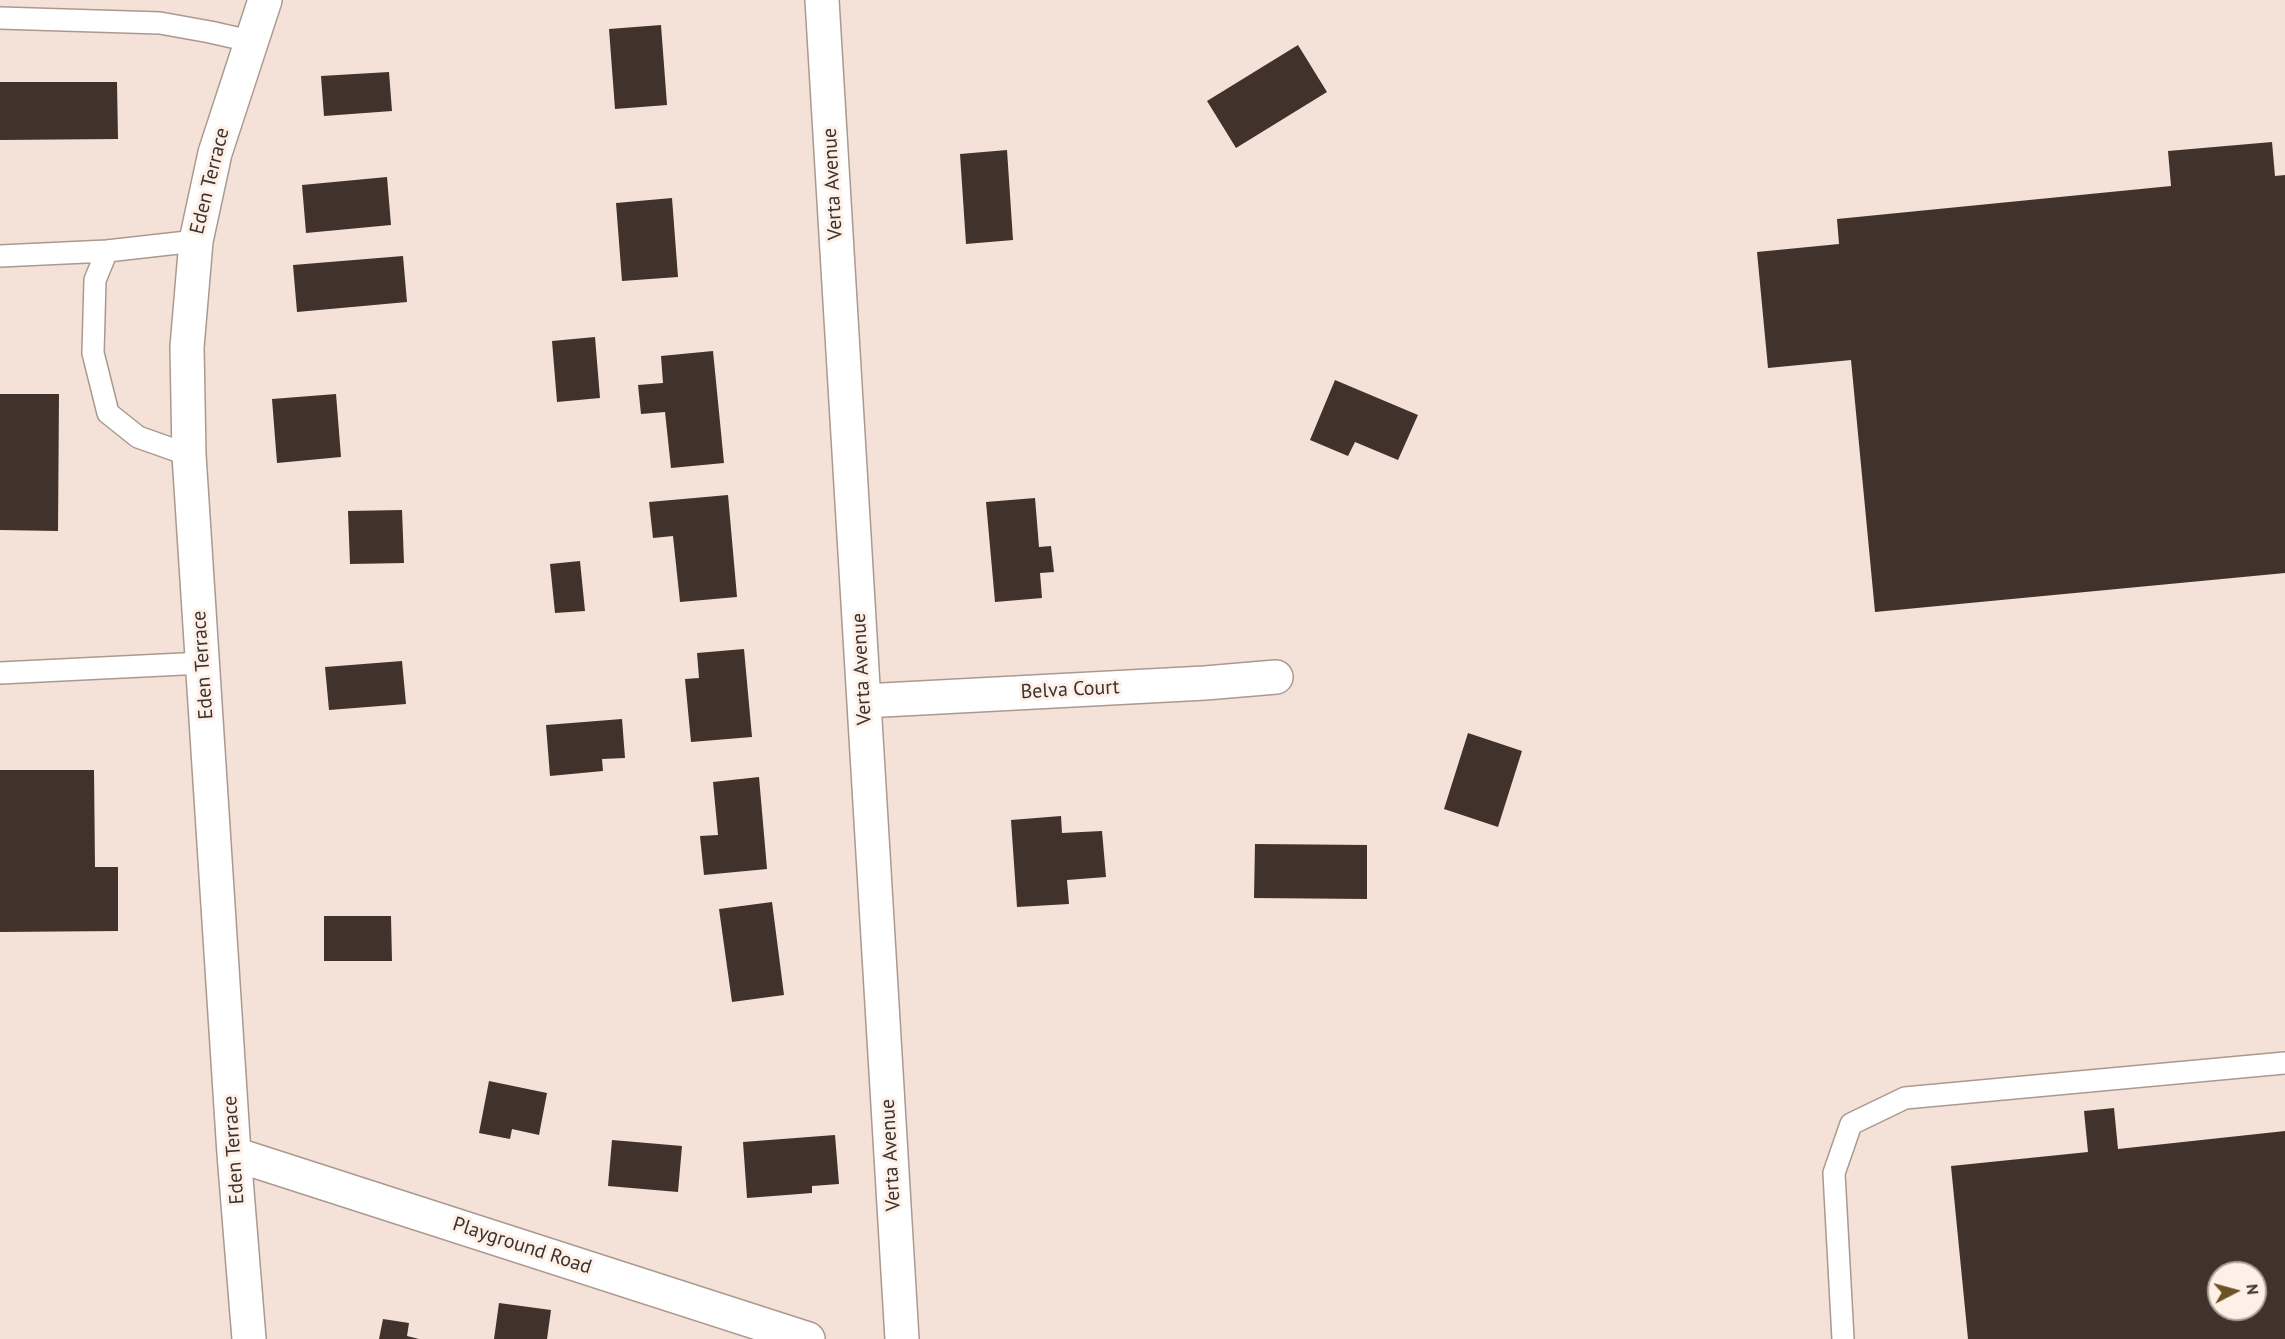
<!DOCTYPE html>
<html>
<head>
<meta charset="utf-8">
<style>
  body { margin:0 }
  #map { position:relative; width:2285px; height:1339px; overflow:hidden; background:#f4e1d7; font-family:"PT Sans",sans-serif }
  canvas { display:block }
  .north { position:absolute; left:2207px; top:1261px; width:60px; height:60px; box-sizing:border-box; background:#fff0e7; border:2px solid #b0a49d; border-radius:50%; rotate:84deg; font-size:16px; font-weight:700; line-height:24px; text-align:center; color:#3a332f }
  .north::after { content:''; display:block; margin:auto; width:21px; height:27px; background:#6c5224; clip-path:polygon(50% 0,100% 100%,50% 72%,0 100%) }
</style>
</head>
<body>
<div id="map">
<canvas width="2285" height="1339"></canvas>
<div class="north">N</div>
</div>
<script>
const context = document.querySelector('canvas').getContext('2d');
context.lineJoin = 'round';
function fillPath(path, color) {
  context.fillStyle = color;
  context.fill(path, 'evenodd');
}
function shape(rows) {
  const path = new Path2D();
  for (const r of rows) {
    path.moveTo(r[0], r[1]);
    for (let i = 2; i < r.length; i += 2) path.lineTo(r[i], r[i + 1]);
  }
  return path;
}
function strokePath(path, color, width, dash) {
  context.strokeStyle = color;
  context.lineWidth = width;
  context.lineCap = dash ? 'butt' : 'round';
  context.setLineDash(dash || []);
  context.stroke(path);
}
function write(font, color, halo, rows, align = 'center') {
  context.font = font + ' "PT Sans",sans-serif';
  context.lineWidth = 6;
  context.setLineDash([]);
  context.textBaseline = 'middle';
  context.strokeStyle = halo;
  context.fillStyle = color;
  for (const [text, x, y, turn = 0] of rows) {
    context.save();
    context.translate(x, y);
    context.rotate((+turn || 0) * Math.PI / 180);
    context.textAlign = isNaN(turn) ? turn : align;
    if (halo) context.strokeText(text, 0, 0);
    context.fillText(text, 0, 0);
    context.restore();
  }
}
fillPath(shape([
  [661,25,667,105,615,109,609,29],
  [1298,45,1327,92,1236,148,1207,101],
  [389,72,392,111,324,116,321,76],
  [0,82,117,82,118,139,0,140],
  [2272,142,2275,176,2285,175,2285,573,1875,612,1851,360,1768,368,1757,252,1839,244,1837,219,2171,186,2168,151],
  [1007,150,1013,240,966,244,960,154],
  [387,177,391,225,306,233,302,185],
  [672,198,678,277,622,281,616,203],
  [403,256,407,302,297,312,293,265],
  [595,337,600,398,557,402,552,341],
  [713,351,724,463,671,468,665,412,641,414,638,385,663,383,661,356],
  [1335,380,1418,415,1398,460,1355,442,1348,456,1310,440],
  [0,394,59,394,58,531,0,530],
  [336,394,341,457,277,463,272,399],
  [728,495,737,597,680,602,673,536,653,538,649,502],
  [1035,498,1039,547,1051,546,1054,572,1040,573,1042,598,995,602,986,502],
  [402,510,404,563,350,564,348,511],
  [580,561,585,611,555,613,550,564],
  [744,649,752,737,691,742,685,679,699,678,697,653],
  [402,661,406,704,329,710,325,667],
  [622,719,625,758,602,759,603,771,550,776,546,725],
  [1468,733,1522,751,1498,827,1444,809],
  [0,770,94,770,95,867,118,867,118,931,0,932],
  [759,777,767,869,704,875,700,836,718,835,713,782],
  [1061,816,1062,833,1102,831,1106,877,1067,880,1069,904,1017,907,1011,820],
  [1255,844,1367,845,1367,899,1254,898],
  [772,902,784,995,732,1002,719,909],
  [324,916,391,916,392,961,324,961],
  [489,1081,547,1093,539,1135,512,1129,510,1139,479,1133],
  [2114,1108,2118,1149,2285,1131,2285,1339,1968,1339,1951,1166,2088,1152,2084,1111],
  [2219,1273,2255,1273,2255,1309,2219,1309],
  [835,1135,839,1184,812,1186,812,1193,747,1198,743,1142],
  [612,1140,682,1146,678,1192,608,1186],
  [499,1303,551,1310,547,1339,494,1339],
  [383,1319,409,1323,407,1336,419,1339,379,1339]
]), '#41332b');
const lane = shape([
  [0,18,160,23,210,32,250,41],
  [0,256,107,251],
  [189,455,138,437,108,413,93,353,95,280,107,251,196,241],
  [0,673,203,663],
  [1843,1339,1834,1173,1851,1124,1905,1098,2285,1063]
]);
const street = shape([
  [822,0,902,1339],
  [864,701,1205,683,1276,677],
  [234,1154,808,1339],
  [249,1339,234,1154,189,455,187,347,196,241,215,153,265,0]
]);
strokePath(lane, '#ab998f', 24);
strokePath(street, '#ab998f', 36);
strokePath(lane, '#fff', 21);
strokePath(street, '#fff', 33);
write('20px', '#3a332f', '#fff0e7', [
  ["Eden Terrace",210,181,-76],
  ["Verta Avenue",833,184,-93],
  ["Eden Terrace",203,665,-94],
  ["Verta Avenue",862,669,-93],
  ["Belva Court",1070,690,-3],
  ["Eden Terrace",234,1150,-94],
  ["Verta Avenue",891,1155,-93],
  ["Playground Road",522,1246,18]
]);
</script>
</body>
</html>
